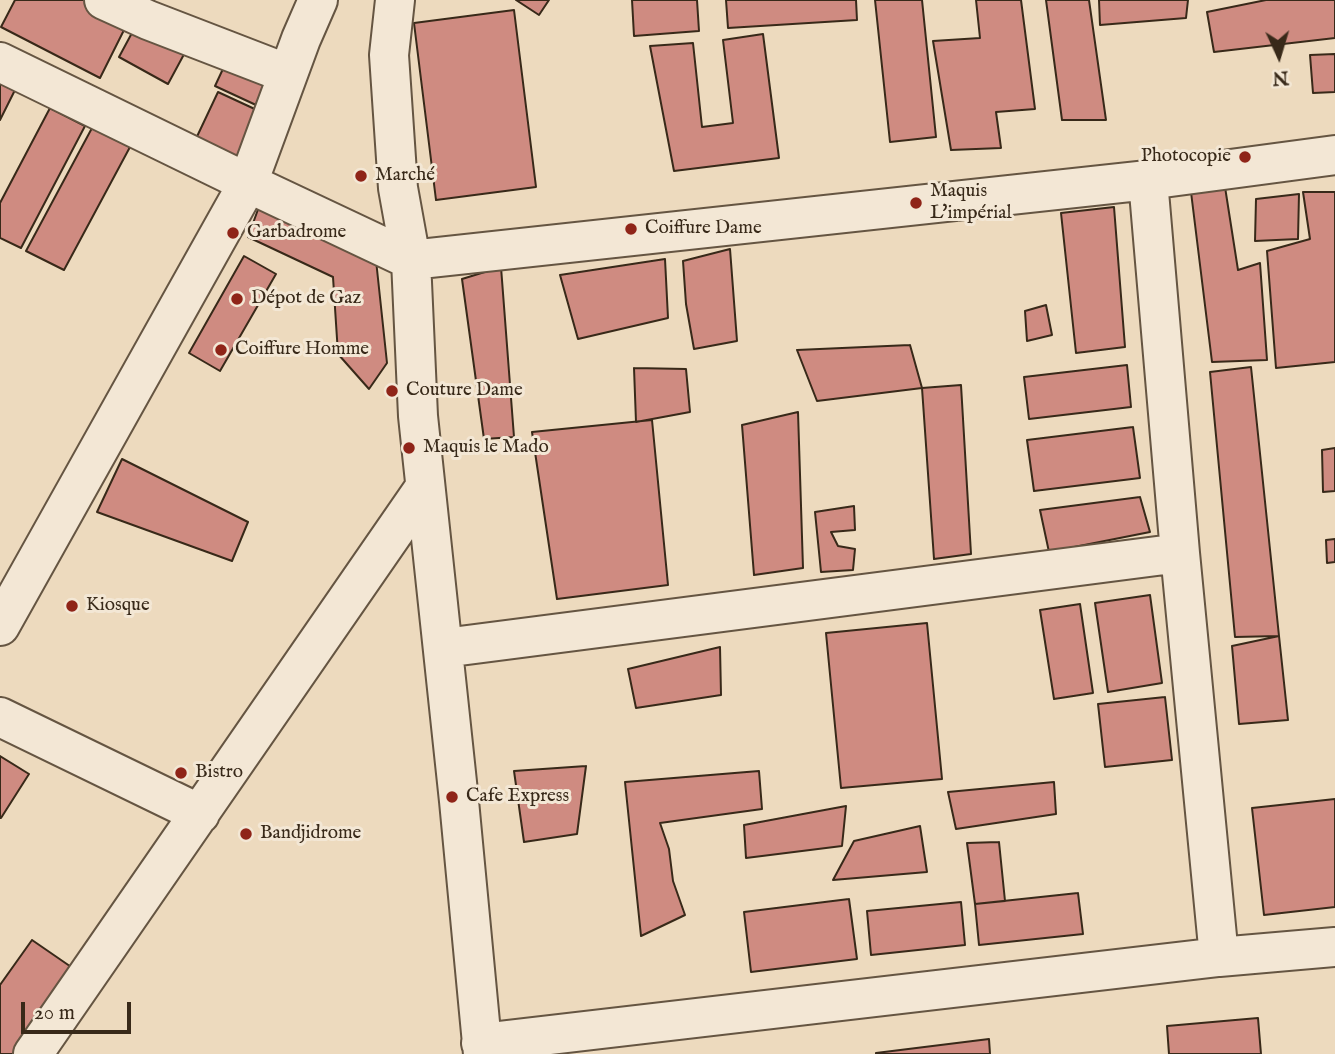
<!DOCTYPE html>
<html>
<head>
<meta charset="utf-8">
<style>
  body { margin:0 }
  #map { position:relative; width:1335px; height:1054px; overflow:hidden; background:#eddabe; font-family:"IM FELL English",serif }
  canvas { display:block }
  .north { position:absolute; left:1244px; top:21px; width:70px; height:70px; -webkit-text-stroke:5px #f3e7d5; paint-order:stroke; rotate:176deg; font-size:19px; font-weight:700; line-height:28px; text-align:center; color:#382919 }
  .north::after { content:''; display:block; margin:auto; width:24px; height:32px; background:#382919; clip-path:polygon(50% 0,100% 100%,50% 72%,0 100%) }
  .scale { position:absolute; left:21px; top:1002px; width:110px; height:32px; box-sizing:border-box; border:4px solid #382919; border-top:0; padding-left:9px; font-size:21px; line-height:24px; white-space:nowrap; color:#382919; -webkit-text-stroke:5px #f3e7d5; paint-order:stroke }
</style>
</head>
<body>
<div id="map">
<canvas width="1335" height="1054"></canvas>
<div class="north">N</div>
<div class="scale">20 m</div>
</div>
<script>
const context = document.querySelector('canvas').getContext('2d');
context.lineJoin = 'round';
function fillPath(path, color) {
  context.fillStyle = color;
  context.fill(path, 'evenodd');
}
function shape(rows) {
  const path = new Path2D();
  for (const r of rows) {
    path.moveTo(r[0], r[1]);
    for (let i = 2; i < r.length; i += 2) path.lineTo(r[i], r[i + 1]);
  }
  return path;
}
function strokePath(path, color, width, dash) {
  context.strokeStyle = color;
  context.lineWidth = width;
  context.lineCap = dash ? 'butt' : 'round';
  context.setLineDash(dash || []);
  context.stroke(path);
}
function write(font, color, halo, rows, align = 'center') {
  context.font = font + ' "IM FELL English",serif';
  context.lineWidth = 6;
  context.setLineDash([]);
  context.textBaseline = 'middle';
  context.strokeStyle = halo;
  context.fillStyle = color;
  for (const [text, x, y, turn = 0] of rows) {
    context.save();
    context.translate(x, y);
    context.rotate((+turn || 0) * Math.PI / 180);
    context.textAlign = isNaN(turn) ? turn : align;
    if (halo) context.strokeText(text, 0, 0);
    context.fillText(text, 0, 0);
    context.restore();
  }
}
const building = shape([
  [15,0,89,0,129,20,100,78,1,27,15,0],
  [516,0,549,0,539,15,516,0],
  [632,0,697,0,699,31,634,36,632,0],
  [726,0,856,0,857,20,728,28,726,0],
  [875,0,922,0,936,137,890,142,875,0],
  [976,0,1021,0,1035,109,996,112,1001,148,951,150,933,41,980,38,976,0],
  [1046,0,1089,0,1106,120,1062,120,1046,0],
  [1099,0,1188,0,1186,18,1100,25,1099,0],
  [1266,0,1335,0,1335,38,1214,52,1207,12,1266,0],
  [514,10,536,187,436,200,414,23,514,10],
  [140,18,189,45,168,84,119,57,140,18],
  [763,34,779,158,674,171,650,46,693,43,702,127,733,123,723,40,763,34],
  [1335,54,1335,92,1313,93,1310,55,1335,54],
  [229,56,270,75,256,105,215,86,229,56],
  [0,78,17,86,0,120,0,78],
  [218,92,259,111,234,164,193,145,218,92],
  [50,108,85,126,21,248,0,238,0,203,50,108],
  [92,128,130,147,64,270,26,251,92,128],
  [1225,187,1238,270,1260,263,1267,360,1212,362,1191,192,1225,187],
  [1303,192,1335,192,1335,362,1276,368,1267,251,1310,239,1303,192],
  [1299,194,1298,239,1255,241,1256,199,1299,194],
  [260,204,376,260,387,363,369,389,338,354,333,277,248,237,260,204],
  [1114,207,1125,347,1076,353,1061,213,1114,207],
  [730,249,737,341,694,349,686,304,683,261,730,249],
  [244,256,276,274,220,371,189,353,244,256],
  [665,259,668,318,578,339,560,275,665,259],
  [501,267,514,437,484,439,462,279,501,267],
  [1046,305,1052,335,1027,341,1025,311,1046,305],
  [910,345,922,388,817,401,797,350,910,345],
  [1127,365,1131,407,1029,419,1024,377,1127,365],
  [1251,367,1279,636,1235,637,1210,372,1251,367],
  [634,368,686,369,690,412,636,422,634,368],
  [961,385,971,554,934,559,922,388,961,385],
  [798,412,803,568,754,575,742,425,798,412],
  [652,420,668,585,557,599,532,432,652,420],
  [1133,427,1140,478,1034,491,1027,440,1133,427],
  [1335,448,1335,491,1323,492,1322,450,1335,448],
  [122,459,248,522,232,561,97,512,122,459],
  [1140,497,1150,532,1049,552,1040,510,1140,497],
  [854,506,855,530,831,532,838,546,855,549,853,570,821,572,815,512,854,506],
  [1335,539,1335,562,1327,563,1326,540,1335,539],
  [1150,595,1162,683,1108,692,1095,603,1150,595],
  [1080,604,1093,693,1054,699,1040,610,1080,604],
  [927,623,942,779,841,788,826,633,927,623],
  [1279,636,1288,720,1239,724,1232,646,1279,636],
  [720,647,721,695,636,708,628,669,720,647],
  [1165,697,1172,760,1105,767,1098,704,1165,697],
  [0,756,29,774,1,818,0,818,0,756],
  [586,766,577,834,524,842,514,771,586,766],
  [759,771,762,809,660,823,669,849,673,881,685,915,641,936,625,782,759,771],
  [1054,782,1056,814,956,829,948,792,1054,782],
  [1335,799,1335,907,1264,915,1252,808,1335,799],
  [846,806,842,846,746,858,744,825,846,806],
  [920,826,927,872,833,880,854,841,920,826],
  [999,842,1005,901,975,904,967,843,999,842],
  [1078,893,1083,934,979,945,975,904,1078,893],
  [849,899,857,959,751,972,744,912,849,899],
  [961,902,965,945,871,955,867,911,961,902],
  [32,940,77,971,18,1054,0,1054,0,985,32,940],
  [1258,1018,1261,1054,1169,1054,1167,1026,1258,1018],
  [989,1039,990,1054,876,1054,876,1053,989,1039]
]);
fillPath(building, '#cf8b81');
strokePath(building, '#382919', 2);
const minor = shape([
  [104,0,148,20,288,74],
  [395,0,389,55,398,188,411,260,418,416,459,801,483,1054],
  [0,62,248,183,411,260,1148,180,1335,155],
  [1148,180,1180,553,1219,957],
  [0,626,248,183,301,39,318,0],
  [444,648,1180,553],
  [0,717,200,814],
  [481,1043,1219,957,1335,947],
  [33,1054,425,487]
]);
strokePath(minor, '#655542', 42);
strokePath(minor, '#f3e7d5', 38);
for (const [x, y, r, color] of [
  [1245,157,7,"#8f2418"],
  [361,176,7,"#8f2418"],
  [916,203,7,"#8f2418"],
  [631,229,7,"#8f2418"],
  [233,233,7,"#8f2418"],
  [237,299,7,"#8f2418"],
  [221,350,7,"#8f2418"],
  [392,391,7,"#8f2418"],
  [409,448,7,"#8f2418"],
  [72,606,7,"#8f2418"],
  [181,773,7,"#8f2418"],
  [452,797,7,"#8f2418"],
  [246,834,7,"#8f2418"]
]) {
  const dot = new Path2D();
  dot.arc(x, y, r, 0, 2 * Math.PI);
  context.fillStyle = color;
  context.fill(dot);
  strokePath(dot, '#f3e7d5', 2.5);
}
write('19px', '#382919', '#f3e7d5', [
  ["Photocopie",1231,157,"right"],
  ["Marché",375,176],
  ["Maquis",930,192],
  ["L'impérial",930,214],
  ["Coiffure Dame",645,229],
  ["Garbadrome",247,233],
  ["Dépot de Gaz",251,299],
  ["Coiffure Homme",235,350],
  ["Couture Dame",406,391],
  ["Maquis le Mado",423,448],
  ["Kiosque",86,606],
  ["Bistro",195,773],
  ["Cafe Express",466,797],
  ["Bandjidrome",260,834]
], 'left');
</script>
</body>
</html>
